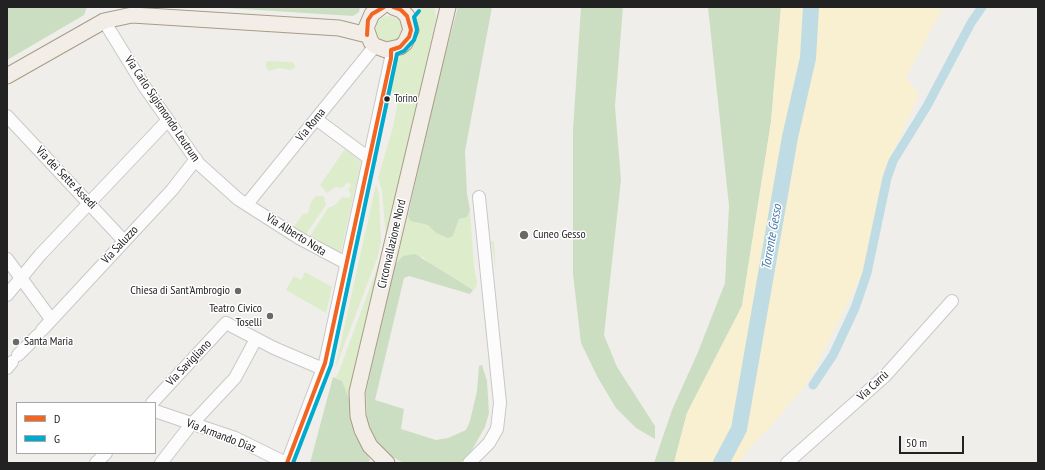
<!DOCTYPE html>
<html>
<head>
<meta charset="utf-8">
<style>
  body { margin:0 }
  #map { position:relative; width:1045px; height:470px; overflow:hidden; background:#f0eeeb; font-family:"PT Sans Narrow",sans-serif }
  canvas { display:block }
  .frame { position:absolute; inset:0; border:8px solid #222; pointer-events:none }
  .legend { position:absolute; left:16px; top:402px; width:140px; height:52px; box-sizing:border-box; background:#fff; border:1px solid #a7a7a7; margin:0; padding:5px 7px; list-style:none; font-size:12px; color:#222 }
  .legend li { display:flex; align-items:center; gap:8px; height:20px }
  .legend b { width:20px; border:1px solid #a7a7a7 }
  .scale { position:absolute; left:899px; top:436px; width:65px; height:18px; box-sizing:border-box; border:2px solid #222; border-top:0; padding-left:5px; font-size:12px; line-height:14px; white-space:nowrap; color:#222; -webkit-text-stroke:3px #fff; paint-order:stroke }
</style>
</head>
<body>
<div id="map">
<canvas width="1045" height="470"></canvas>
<div class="frame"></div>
<ul class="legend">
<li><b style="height:5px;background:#f26522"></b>D</li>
<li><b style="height:5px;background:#00a9ce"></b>G</li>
</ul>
<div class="scale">50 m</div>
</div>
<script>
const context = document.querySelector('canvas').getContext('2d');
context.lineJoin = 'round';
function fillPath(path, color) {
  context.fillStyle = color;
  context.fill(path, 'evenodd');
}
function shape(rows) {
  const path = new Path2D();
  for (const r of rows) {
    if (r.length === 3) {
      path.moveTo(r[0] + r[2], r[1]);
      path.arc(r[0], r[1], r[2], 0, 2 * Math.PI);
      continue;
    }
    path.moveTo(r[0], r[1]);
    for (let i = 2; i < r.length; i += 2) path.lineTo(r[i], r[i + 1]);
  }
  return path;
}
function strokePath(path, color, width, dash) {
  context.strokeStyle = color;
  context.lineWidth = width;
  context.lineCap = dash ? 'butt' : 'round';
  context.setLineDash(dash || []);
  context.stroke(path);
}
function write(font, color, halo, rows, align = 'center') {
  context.font = font + ' "PT Sans Narrow",sans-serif';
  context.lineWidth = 3;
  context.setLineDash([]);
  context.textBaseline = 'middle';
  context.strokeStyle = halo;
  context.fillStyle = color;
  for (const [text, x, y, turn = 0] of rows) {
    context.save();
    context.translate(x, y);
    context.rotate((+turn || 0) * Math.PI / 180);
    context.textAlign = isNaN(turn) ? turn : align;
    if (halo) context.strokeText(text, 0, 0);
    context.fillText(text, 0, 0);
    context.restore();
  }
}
fillPath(shape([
  [421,7,433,7,435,9,436,19,386,239,382,191,378,178,393,127,399,95,389,92,398,59,414,44,417,31,416,14],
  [389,29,13],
  [269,61,292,62,295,65,295,68,291,70,279,68,269,71,266,67,266,62],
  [345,149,361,162,340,256,310,240,310,236,328,208,335,205,342,197,349,198,351,195,348,189,351,185,348,182,342,188,336,187,327,193,320,185],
  [376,184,379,193,381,242,378,256,335,369],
  [316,196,324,196,326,205,304,237,292,229,303,214,308,213,311,202],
  [470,210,474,267,477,282,476,288,473,290,431,265,423,257,397,261,395,264,408,215,410,221,428,225,453,236,459,219,467,216],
  [492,241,494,242,496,270,491,242],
  [380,260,382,260,350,401,342,381,335,377,338,374],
  [305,272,332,287,326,313,286,290,294,276,301,280]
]), '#ddeccb');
fillPath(shape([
  [7,7,87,7,84,15,7,60],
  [211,7,360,7,359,12,353,16],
  [458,7,492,7,465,151,467,194,470,210,467,217,459,219,453,236,448,238,436,233,428,225,410,221,408,216,436,88],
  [581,7,623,7,615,106,621,180,604,335,617,367,655,426,655,439,636,428,616,408,598,378,581,343,573,274,573,130],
  [708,7,781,7,771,122,742,306,687,413,674,463,654,463,672,410,698,352,725,283,729,206],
  [415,254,473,290,470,294,409,276,404,278,375,400,404,409,401,429,436,440,448,438,466,430,470,421,477,391,479,366,482,365,487,381,489,413,485,427,468,457,459,463,404,463,392,457,382,447,373,436,367,420,366,392,395,264,403,256],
  [333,377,342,381,350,401,351,419,355,434,368,456,370,460,368,463,310,463]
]), '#cbdec1');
fillPath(shape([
  [781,7,943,7,906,78,919,95,884,172,863,272,809,381,770,427,745,453,740,463,674,463,687,413,742,306,771,122]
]), '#f8f0d0');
strokePath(shape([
  [813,385,833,355,855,308,867,273,887,178,893,161,927,106,971,23,982,7]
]), '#bfdbe3', 9);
strokePath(shape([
  [721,463,739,429,790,137,808,58,811,7]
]), '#bfdbe3', 16);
const minor = shape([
  [104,21,144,86,199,164,238,199,299,238,346,263],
  [7,116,124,241],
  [316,119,370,159],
  [247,204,375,46],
  [7,259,51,319],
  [7,295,40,255,168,120],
  [42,330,172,190,196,159],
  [18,355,38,335],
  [7,368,12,362],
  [152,403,226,323,274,348,323,369],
  [155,411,235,438,286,463],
  [96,463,106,453],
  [161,463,189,427,235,378,256,339],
  [287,463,325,363,391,58,391,50],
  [469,463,489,443,497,429,500,403,479,197],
  [787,463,885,376,952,301]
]);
const major = shape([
  [381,7,372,14,366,28,371,42,375,46,386,50,400,47,405,43,411,30,407,16,401,10,393,7],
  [7,76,104,21,132,15,339,28,367,35],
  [387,463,370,446,362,430,358,416,357,392,448,7]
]);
strokePath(minor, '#c9c8c7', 14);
strokePath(major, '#a79c86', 17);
strokePath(minor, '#fdfcfc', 12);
strokePath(major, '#f3ede7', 15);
strokePath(shape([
  [367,35,368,20,372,14,384,7],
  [287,463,325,363,391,58,391,50,400,47,409,37,411,30,407,16,401,10,393,7]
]), '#f26522', 4);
strokePath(shape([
  [293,463,331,365,397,54,404,51,414,40,417,30,414,17,419,11]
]), '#00a9ce', 4);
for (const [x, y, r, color] of [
  [387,99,3.5,"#222"],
  [524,235,5,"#6a6968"],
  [238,291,4,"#6a6968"],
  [270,316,4,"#6a6968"],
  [16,342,4,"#6a6968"]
]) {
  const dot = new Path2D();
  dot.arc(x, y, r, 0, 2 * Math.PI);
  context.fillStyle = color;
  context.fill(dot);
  strokePath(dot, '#fff', 1.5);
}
write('11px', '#222', '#fff', [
  ["Torino",394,99]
], 'left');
write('12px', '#222', '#fff', [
  ["Via Carlo Sigismondo Leutrum",162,109,56],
  ["Via Roma",311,125,-51],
  ["Via dei Sette Assedi",66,178,46],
  ["Via Alberto Nota",296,235,32],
  ["Circonvallazione Nord",392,244,-77],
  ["Via Saluzzo",120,245,-47],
  ["Via Savigliano",189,363,-46],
  ["Via Carrù",873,386,-43],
  ["Via Armando Diaz",221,436,21]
]);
write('12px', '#222', '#fff', [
  ["Cuneo Gesso",533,235],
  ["Chiesa di Sant'Ambrogio",230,291,"right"],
  ["Teatro Civico",262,309,"right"],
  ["Toselli",262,323,"right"],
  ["Santa Maria",24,342]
], 'left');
write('italic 13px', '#4a7aab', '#fff', [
  ["Torrente Gesso",772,237,-80]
]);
</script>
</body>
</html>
